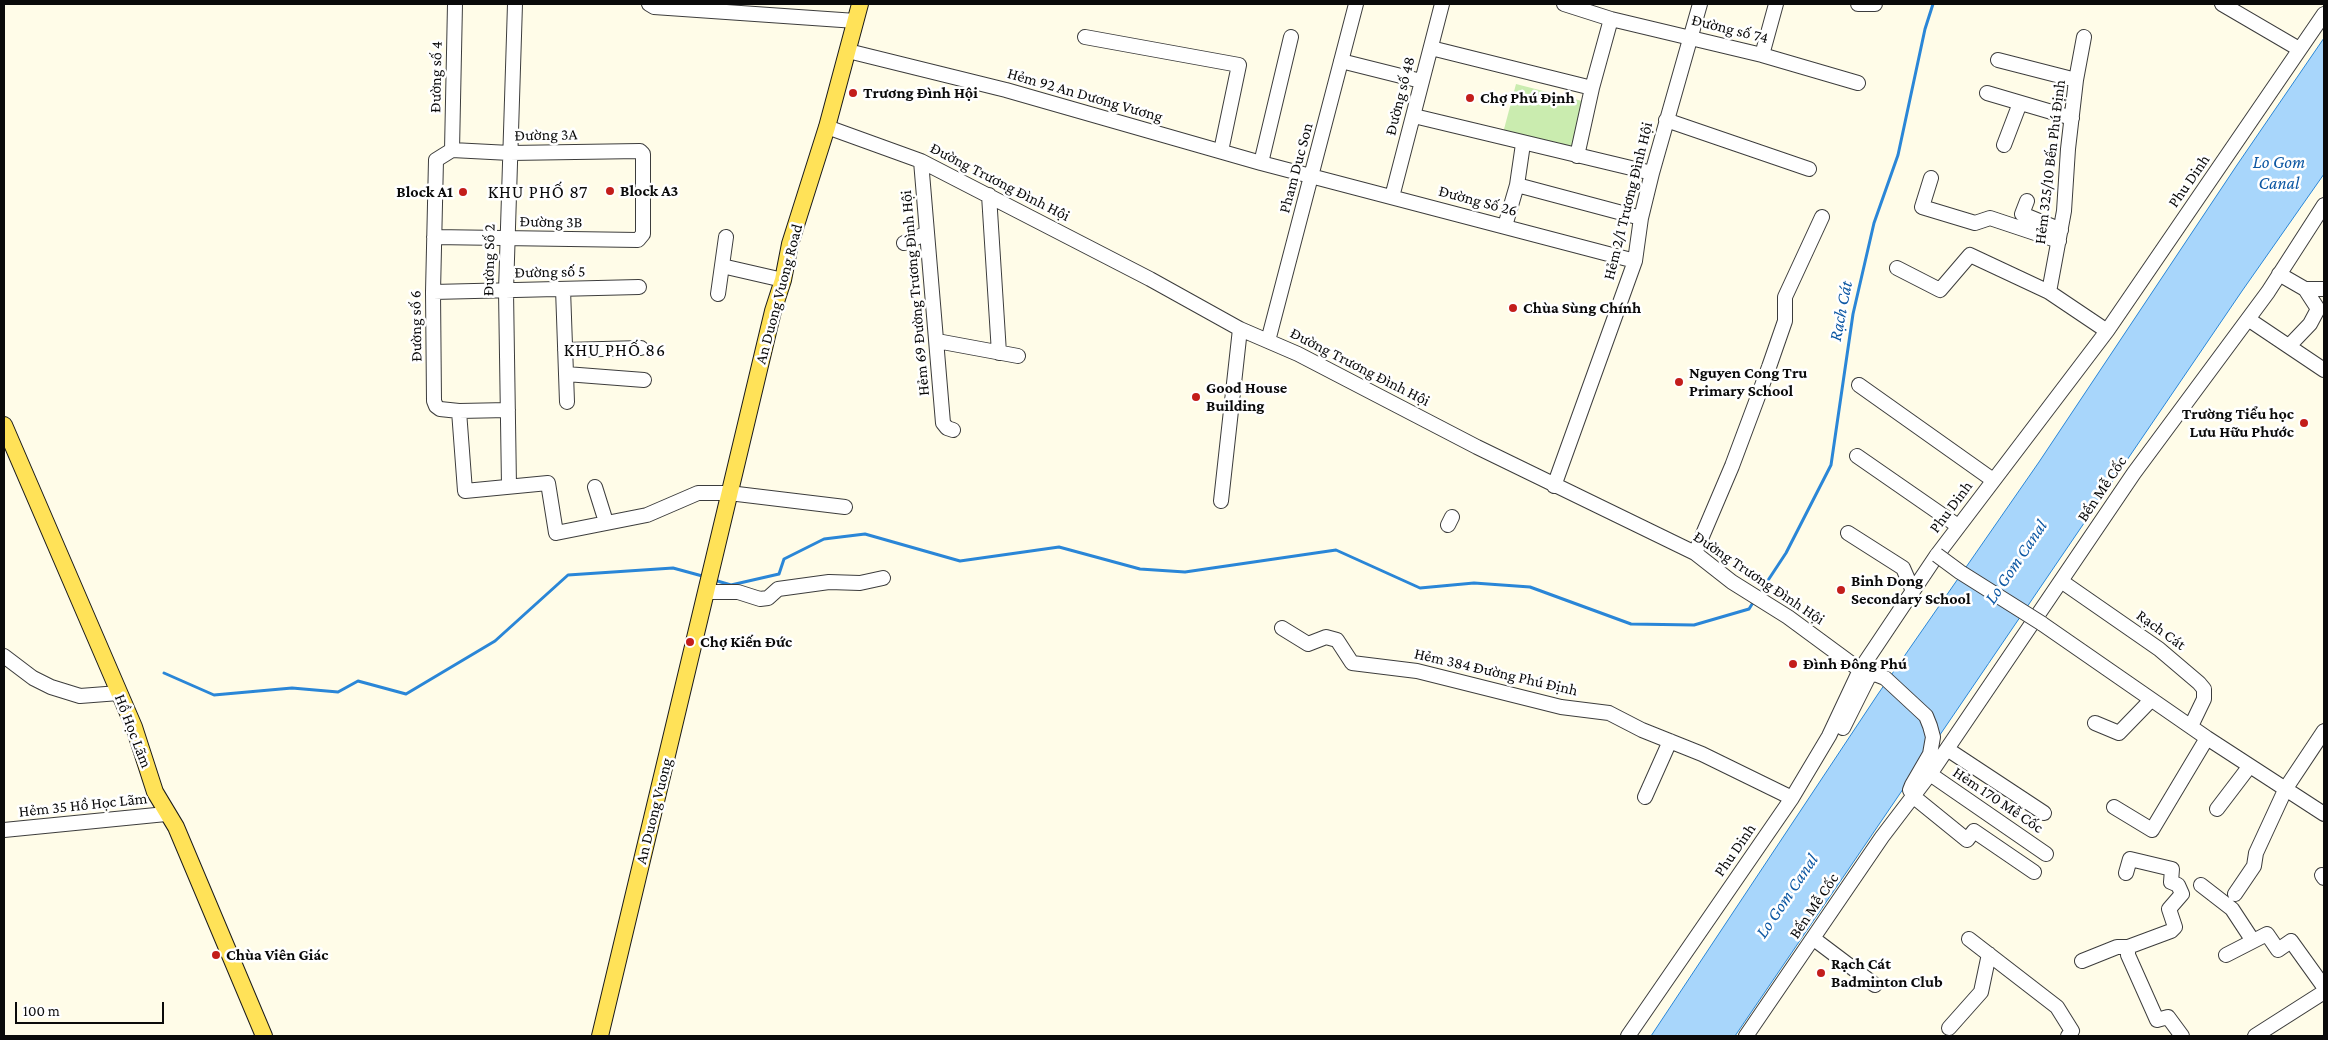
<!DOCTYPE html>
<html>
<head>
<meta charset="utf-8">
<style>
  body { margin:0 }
  #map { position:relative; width:2328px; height:1040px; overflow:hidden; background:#fffce8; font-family:"Crimson Pro",serif }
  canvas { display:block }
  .frame { position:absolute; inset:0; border:5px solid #0a0a0a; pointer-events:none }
  .scale { position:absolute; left:15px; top:1002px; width:149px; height:22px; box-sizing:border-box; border:2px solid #0a0a0a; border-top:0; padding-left:6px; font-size:15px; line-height:18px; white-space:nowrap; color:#0a0a0a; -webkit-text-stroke:4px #fff; paint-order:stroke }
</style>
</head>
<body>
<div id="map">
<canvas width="2328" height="1040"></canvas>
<div class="frame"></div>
<div class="scale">100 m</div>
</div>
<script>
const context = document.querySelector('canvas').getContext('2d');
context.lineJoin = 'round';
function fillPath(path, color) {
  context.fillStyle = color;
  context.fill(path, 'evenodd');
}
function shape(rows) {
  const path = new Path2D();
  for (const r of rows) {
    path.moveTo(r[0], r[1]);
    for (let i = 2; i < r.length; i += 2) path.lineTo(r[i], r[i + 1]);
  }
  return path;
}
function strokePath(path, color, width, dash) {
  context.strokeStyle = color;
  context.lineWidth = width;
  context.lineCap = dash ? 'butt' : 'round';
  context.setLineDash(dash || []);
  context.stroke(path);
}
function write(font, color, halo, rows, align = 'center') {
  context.font = font + ' "Crimson Pro",serif';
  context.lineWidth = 5;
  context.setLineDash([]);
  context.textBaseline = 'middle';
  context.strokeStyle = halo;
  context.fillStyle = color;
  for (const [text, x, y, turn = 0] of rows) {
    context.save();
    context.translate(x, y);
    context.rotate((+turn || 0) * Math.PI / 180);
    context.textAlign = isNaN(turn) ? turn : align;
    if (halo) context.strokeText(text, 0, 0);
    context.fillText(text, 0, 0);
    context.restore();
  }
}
fillPath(shape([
  [1516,84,1586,102,1573,152,1503,133]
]), '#caecaf');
const water = shape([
  [2324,38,2324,174,2242,291,1735,1036,1651,1036,1878,694,2039,462,2237,165,2324,38]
]);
fillPath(water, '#a8d6fb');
strokePath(water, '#2a86d7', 1);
strokePath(shape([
  [714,580,731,585,779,574,784,559,824,539,865,534,960,561,1059,547,1140,569,1185,572,1336,550,1420,588,1474,583,1530,587,1631,624,1694,625,1749,609,1754,601],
  [1759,594,1786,553,1831,465,1853,314,1874,223,1898,155,1925,29,1933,4],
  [164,673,214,695,292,688,338,692,358,681,406,694,495,641,568,575,673,568,706,577]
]), '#2a86d7', 3);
const minor = shape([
  [649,4,654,7,856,21],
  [1564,4,1611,19,1762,55,1858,83],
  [1858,4,1875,4],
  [2222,4,2299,49],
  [1085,37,1239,65,1221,151],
  [1431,48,1592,88],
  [848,51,1006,90,1261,163,1635,261],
  [1762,55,1776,4],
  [1998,60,2076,80],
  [1341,61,1421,81],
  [1987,93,2072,118],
  [1414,116,1652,173],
  [1666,120,1809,169],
  [827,127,921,161,1150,279,1240,329,1298,354,1477,447,1695,553,1732,582,1788,617,1860,670],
  [2004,145,2020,103],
  [452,150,436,160,433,292,434,401,436,406,440,409,459,411,465,491,548,483,556,533,647,515,698,493,729,493,845,507],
  [452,150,455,4],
  [1577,156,1592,88,1611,19],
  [921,161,943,423,947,428,953,430],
  [1261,163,1291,37],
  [1931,178,1922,207,1975,223,1990,218,2059,241],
  [1517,185,1641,218],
  [989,195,999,353],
  [1392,197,1442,4],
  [2027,201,2022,214,2061,230],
  [1505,226,1517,185,1523,144],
  [434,237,638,240,643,234,643,154,640,151,510,153,452,150],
  [904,243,927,233],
  [722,266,783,280],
  [1897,268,1940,290,1970,255,2049,292,2107,331],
  [2279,274,2305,289,2324,289],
  [563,289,567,402],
  [433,292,639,287],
  [2049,292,2064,211,2068,149,2076,80,2084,37],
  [718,294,726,237],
  [2248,319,2324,370],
  [937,341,1018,356],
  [1268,341,1356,4],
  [2289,346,2310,324,2318,309,2305,289],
  [565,350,641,348],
  [566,374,644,380],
  [1859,385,1993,480],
  [459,411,508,410],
  [1857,456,1958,526],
  [509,486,506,291,515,4],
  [1554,486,1635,261,1641,218,1652,173,1700,4],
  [595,487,606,522],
  [1221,501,1240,329],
  [1448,525,1452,517],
  [1848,533,1903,568,1913,591],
  [1695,553,1732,466,1769,367,1785,321,1785,297,1822,217],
  [2061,581,2159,649,2199,683,2204,689,2204,699,2191,726],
  [707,592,738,592,760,599,768,598,778,589,829,582,860,583,883,578],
  [2041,623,2207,738,2324,814],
  [1282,628,1308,644,1326,637,1337,640,1352,663,1417,671,1561,707,1609,713,1642,730,1702,754,1792,798],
  [4,656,33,678,51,687,80,696,119,693],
  [2095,723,2119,733,2151,700],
  [1843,728,1869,676,1875,674,1885,678,1926,716,1930,726,1933,737,1930,754,1912,785,1910,790,1914,797,1967,840,1974,831,2034,872],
  [1947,749,2044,813],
  [1930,774,2046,854],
  [1645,797,1670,741],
  [2114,807,2152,830,2207,738],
  [2217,809,2249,767],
  [4,830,166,814],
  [2126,873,2130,859,2172,869,2171,882,2178,885,2182,894,2169,909,2175,927,2171,931,2128,947,2128,955,2157,1020,2168,1017,2182,1036],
  [2322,875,2324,878],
  [2201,885,2232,909,2253,941],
  [2235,894,2254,866,2256,853,2286,788,2324,731],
  [1814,939,1875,985],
  [1969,939,2057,1007,2072,1031,2068,1036],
  [2226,955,2267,934,2278,950,2291,941,2324,987],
  [2082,961,2117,947,2128,947],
  [1949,1028,1981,992,1989,954],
  [1628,1036,1792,798,1829,736,1860,670,1937,555,2107,331,2324,14],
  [1746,1036,1882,837,1930,774,2134,473,2268,292,2324,205],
  [2255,1036,2324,992]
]);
const major = shape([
  [4,425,134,727,155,792,176,827,264,1036],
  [600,1036,773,311,783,280,790,244,827,127,860,4]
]);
strokePath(minor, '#3d3d3d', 16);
strokePath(major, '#1b1b1b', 18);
strokePath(minor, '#fff', 14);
strokePath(major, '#ffe258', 16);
const minorBridge = shape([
  [1937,555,1960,572,2041,623]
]);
strokePath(minorBridge, '#3d3d3d', 16, []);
strokePath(minorBridge, '#fff', 14);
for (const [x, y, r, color] of [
  [853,93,5,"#c31d1a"],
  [1470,98,5,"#c31d1a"],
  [610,191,5,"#c31d1a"],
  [463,192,5,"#c31d1a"],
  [1513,308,5,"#c31d1a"],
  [1679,382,5,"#c31d1a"],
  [1196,397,5,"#c31d1a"],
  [2304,423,5,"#c31d1a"],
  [1841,590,5,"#c31d1a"],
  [690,642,5,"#c31d1a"],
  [1793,664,5,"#c31d1a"],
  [216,955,5,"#c31d1a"],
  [1821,973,5,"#c31d1a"]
]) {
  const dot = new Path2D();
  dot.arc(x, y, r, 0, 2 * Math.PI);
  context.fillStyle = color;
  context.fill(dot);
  strokePath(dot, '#fff', 2);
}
write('16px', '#0a0a0a', '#fff', [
  ["Đường số 74",1730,29,14],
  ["Đường số 4",436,77,-89],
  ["Hẻm 92 An Dương Vương",1085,95,16],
  ["Đường số 48",1400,96,-76],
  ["Đường 3A",546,135,-1],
  ["Hẻm 325/10 Bến Phú Định",2050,162,-83],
  ["Pham Duc Son",1296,168,-75],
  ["Phu Dinh",2189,181,-55],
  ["Đường Trương Đình Hội",1000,182,27],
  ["Đường Số 26",1478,201,15],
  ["Hẻm 2/1 Trương Đình Hội",1628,201,-76],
  ["Đường 3B",551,222,1],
  ["Đường Số 2",489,260,-89],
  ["Đường số 5",550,272,-1],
  ["Hẻm 69 Đường Trương Đình Hội",915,293,-95],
  ["An Duong Vuong Road",779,294,-75],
  ["Đường số 6",416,326,-91],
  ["Đường Trương Đình Hội",1360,367,27],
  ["Bến Mễ Cốc",2102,489,-56],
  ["Phu Dinh",1951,507,-53],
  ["Đường Trương Đình Hội",1759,578,34],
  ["Rạch Cát",2161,630,36],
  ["Hẻm 384 Đường Phú Định",1496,672,13],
  ["Hồ Học Lãm",133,731,69],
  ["Hẻm 170 Mễ Cốc",1998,800,34],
  ["Hẻm 35 Hồ Học Lãm",83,805,-6],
  ["An Duong Vuong",654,811,-76],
  ["Phu Dinh",1735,850,-55],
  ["Bến Mễ Cốc",1814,906,-56]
]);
write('bold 16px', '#0a0a0a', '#fff', [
  ["Trương Đình Hội",863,93],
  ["Chợ Phú Định",1480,98],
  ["Block A3",620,191],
  ["Block A1",453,192,"right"],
  ["Chùa Sùng Chính",1523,308],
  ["Nguyen Cong Tru",1689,373],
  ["Primary School",1689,391],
  ["Good House",1206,388],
  ["Building",1206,406],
  ["Trường Tiểu học",2294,414,"right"],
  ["Lưu Hữu Phước",2294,432,"right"],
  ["Binh Dong",1851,581],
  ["Secondary School",1851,599],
  ["Chợ Kiến Đức",700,642],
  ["Đình Đông Phú",1803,664],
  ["Chùa Viên Giác",226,955],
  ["Rạch Cát",1831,964],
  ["Badminton Club",1831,982]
], 'left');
write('italic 18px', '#0c57a3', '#fff', [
  ["Lo Gom",2279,162],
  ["Canal",2279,183],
  ["Rạch Cát",1841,311,-79],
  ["Lo Gom Canal",2016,562,-56],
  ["Lo Gom Canal",1787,896,-56]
]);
context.letterSpacing = '1px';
write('18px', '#0a0a0a', '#fff', [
  ["KHU PHỐ 87",538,192],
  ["KHU PHỐ 86",615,350]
]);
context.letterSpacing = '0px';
</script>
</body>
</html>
